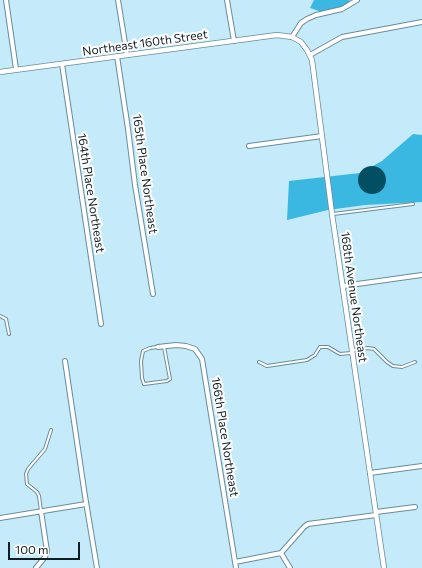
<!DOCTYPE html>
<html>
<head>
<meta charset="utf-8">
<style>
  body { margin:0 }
  #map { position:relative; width:422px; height:568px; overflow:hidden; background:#c5ebfa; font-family:Commissioner,sans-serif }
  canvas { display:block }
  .scale { position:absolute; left:8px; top:542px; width:72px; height:18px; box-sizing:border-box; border:2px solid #101e23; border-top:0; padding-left:5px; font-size:12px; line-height:14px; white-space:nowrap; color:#101e23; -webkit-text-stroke:3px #fff; paint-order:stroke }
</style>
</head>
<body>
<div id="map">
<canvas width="422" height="568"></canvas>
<div class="scale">100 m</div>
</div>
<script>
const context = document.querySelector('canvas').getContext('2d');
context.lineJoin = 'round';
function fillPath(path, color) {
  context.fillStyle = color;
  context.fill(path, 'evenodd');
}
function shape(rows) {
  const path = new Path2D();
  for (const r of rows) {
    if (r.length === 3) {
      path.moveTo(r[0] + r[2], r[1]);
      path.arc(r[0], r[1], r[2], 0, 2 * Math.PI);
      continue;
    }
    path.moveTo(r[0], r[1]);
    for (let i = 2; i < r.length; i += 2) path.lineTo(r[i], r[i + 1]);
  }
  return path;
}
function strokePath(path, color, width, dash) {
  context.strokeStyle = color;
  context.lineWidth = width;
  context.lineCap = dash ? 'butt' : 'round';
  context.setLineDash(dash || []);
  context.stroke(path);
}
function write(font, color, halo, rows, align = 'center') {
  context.font = font + ' Commissioner,sans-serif';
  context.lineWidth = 4;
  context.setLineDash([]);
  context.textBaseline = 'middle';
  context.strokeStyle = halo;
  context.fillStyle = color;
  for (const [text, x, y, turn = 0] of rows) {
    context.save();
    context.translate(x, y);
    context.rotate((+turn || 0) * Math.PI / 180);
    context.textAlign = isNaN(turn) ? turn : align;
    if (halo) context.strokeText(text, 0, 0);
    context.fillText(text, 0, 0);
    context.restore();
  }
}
fillPath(shape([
  [314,0,349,0,352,4,325,13,310,8],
  [413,134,422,135,422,202,365,205,328,210,287,220,289,181,360,173,382,161]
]), '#3ab8e1');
fillPath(shape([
  [372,180,14]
]), '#024e63');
const service = shape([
  [333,214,413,204],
  [0,316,6,319,9,334],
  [157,347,150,348,143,351,141,361,142,378,144,384,167,381,170,379,164,347],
  [353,350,368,348,374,349,387,362,393,366,402,367,415,362],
  [259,362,267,366,307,360,315,355,320,347,328,347,340,354,351,353],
  [41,511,39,496,37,492,27,484,26,474,28,469,45,449,51,430]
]);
const minor = shape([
  [6,0,16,69],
  [118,0,127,55],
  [227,0,234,41],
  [292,37,301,23,307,19,316,15,342,9,357,0],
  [310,55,342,37,422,22],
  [117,56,128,129,135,185,153,294],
  [62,64,101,324],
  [249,146,322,136],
  [343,286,422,275],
  [158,347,176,345,186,346,195,349,202,359,236,568],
  [65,361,85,496,97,568],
  [370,473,422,466],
  [376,512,415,507],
  [0,518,86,504],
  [281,553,290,568],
  [235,562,281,553,304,527,308,524,376,515],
  [36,568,45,557,47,551,41,511]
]);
const tertiary = shape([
  [0,72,277,35,292,37,301,42,307,50,312,60,332,214,384,568]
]);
strokePath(service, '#698c9a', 4);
strokePath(minor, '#698c9a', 6);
strokePath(tertiary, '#698c9a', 6);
strokePath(service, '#fff', 2);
strokePath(minor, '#fff', 4);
strokePath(tertiary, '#fff', 4.5);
write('12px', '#101e23', '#fff', [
  ["Northeast 160th Street",145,43,-8],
  ["165th Place Northeast",145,174,82],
  ["164th Place Northeast",91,193,81],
  ["168th Avenue Northeast",354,297,82],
  ["166th Place Northeast",225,437,81]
]);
</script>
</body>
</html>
